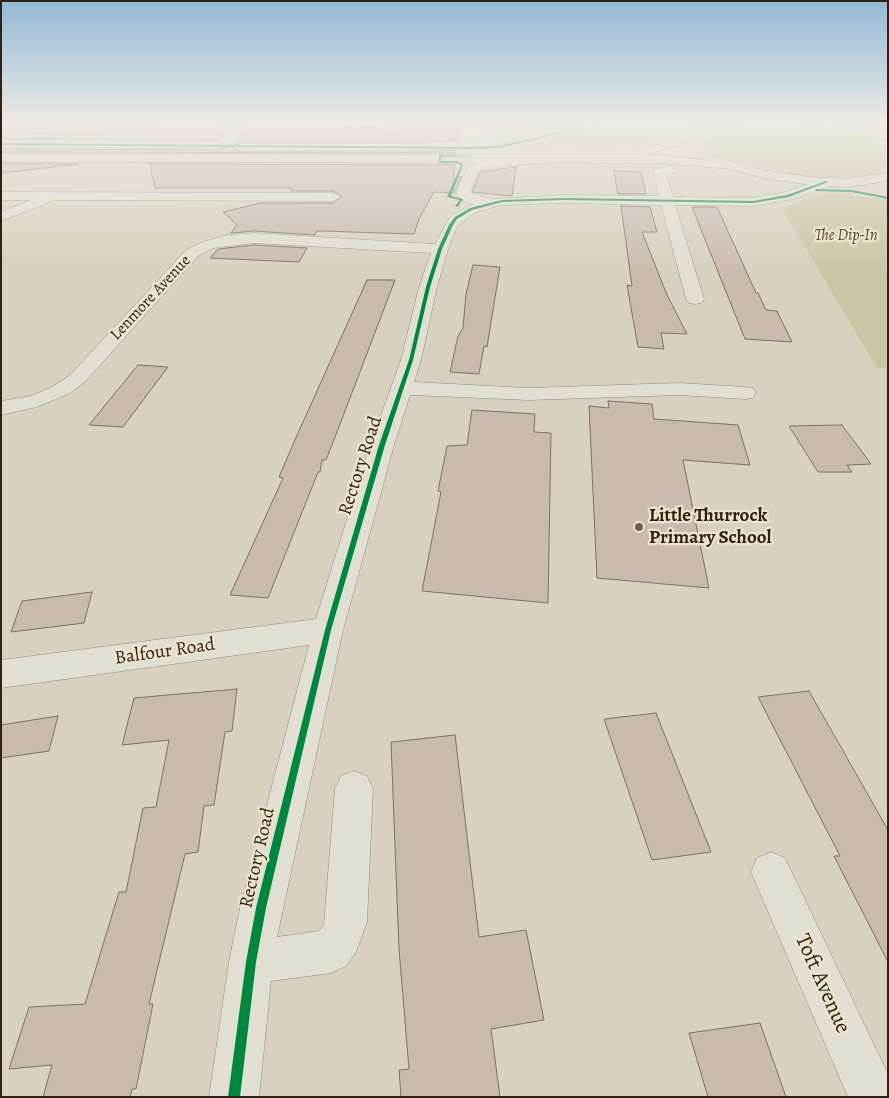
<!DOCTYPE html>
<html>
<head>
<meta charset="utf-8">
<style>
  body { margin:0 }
  #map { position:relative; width:889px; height:1098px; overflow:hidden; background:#d8d1c0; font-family:Alegreya,serif }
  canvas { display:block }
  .frame { position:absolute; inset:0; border:2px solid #322215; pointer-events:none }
</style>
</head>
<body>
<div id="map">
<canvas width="889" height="1098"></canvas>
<div class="frame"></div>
</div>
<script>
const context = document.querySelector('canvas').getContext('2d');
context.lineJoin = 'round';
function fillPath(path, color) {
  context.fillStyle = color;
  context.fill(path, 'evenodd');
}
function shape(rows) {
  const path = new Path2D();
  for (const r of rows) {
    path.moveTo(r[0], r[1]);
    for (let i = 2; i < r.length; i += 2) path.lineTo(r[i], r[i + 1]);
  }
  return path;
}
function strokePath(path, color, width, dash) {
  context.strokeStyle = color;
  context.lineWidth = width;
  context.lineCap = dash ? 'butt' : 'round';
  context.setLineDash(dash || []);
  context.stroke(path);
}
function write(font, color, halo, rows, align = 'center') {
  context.font = font + ' Alegreya,serif';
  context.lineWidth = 4.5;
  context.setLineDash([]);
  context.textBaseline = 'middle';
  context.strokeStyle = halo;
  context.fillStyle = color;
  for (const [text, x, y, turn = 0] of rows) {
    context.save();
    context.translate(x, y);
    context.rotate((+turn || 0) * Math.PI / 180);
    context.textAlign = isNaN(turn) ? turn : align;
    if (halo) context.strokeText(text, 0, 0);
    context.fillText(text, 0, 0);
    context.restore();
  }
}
fillPath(shape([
  [606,122,496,146,480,147,481,145,499,145,502,142,511,140,511,137,501,133,505,129,513,126,571,126],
  [614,122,698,122,663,140,637,148,590,150,540,146,480,149,499,147],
  [746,122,788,122,828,126,866,135,881,142,885,147,886,165,884,169,877,173,858,177,817,177,795,175,740,163,709,153,703,149,702,142,707,137,733,124,731,127,739,127],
  [829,193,888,199,888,368,877,368,782,208,809,197]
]), '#c7c5a2');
const building = shape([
  [159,122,218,122,214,127,230,127,222,138,216,140,1,139,1,132,102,134,106,131,150,131,159,122],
  [284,126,459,129,458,140,423,142,240,142,232,146,240,152,423,152,456,150,456,153,1,152,1,149,216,150,233,145,245,127,284,126],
  [1,164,79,164,1,173,1,164],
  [150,164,455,165,453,179,462,176,454,193,434,192,419,219,414,234,321,231,317,231,315,235,254,231,231,233,237,225,223,212,261,203,333,203,342,196,333,191,291,191,291,188,155,188,150,164],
  [516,167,512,196,472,192,480,172,516,167],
  [614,171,641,172,646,194,618,194,614,171],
  [621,206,650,207,657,232,642,232,667,295,687,334,661,333,664,349,638,347,627,285,632,286,621,206],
  [692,207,717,207,756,293,758,293,766,310,777,311,792,342,745,339,692,207],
  [254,245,307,248,299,262,210,258,218,249,254,245],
  [473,265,500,267,487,347,484,346,479,374,450,372,458,336,463,328,466,294,473,265],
  [367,280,395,280,337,432,326,460,322,460,320,472,318,472,268,598,230,595,283,478,279,477,294,442,367,280],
  [138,365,168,367,123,427,89,425,138,365],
  [608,401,652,404,654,419,738,425,750,465,683,460,709,588,597,578,589,406,609,408,608,401],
  [472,410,535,414,534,432,551,433,548,603,422,591,441,492,438,491,447,446,467,445,472,410],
  [842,425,871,464,847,465,852,472,818,472,789,426,842,425],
  [92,592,84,623,11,632,22,601,92,592],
  [237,689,232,731,225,732,214,805,204,806,198,852,185,854,149,1004,153,1004,136,1089,132,1089,130,1097,43,1097,52,1065,9,1069,29,1007,85,1004,119,892,126,892,143,808,156,807,169,740,122,745,134,698,237,689],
  [809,691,888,830,888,962,834,856,840,856,758,697,809,691],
  [656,713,669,746,711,852,652,860,604,719,656,713],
  [58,716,49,751,1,758,1,725,58,716],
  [455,735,479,937,526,930,544,1020,491,1029,500,1097,401,1097,399,1070,409,1069,399,949,391,742,455,735],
  [760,1023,786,1097,708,1097,689,1033,760,1023]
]);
fillPath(building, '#c9baaf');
strokePath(building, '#787167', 1);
const minor = shape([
  [236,122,246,122,231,144,216,148,1,147,1,141,216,142,223,140,236,122],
  [505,122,520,122,498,132,495,143,485,146,423,150,240,150,234,147,240,144,423,144,484,140,489,128,505,122],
  [530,122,586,122,581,125,535,125,530,122],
  [537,156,543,160,541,163,486,167,478,171,470,193,493,199,564,195,659,196,653,172,655,169,672,166,678,170,676,173,666,175,673,197,753,198,785,192,827,178,833,182,832,185,793,199,753,206,675,205,704,299,701,303,695,304,689,303,686,299,661,205,564,203,502,205,476,212,458,225,448,249,437,287,421,360,414,382,529,388,679,383,745,387,753,388,756,393,753,398,745,399,679,395,529,400,410,395,394,445,343,630,277,937,319,931,324,924,335,789,341,776,354,771,367,776,373,789,367,922,356,952,346,966,331,973,271,981,259,1097,209,1097,229,962,240,908,309,645,1,688,1,660,316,619,370,445,401,360,419,287,431,253,254,243,213,248,198,256,84,383,68,394,37,407,1,415,1,401,31,396,54,386,70,375,186,250,203,242,227,235,254,233,435,244,451,215,474,204,465,202,456,194,469,166,484,160,537,156],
  [1,192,333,193,340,197,333,201,55,200,1,221,1,212,31,200,1,200,1,192],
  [771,852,785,858,888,1074,888,1097,848,1097,751,872,757,858,771,852]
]);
const major = shape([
  [710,122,723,122,679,145,645,155,639,151,641,149,671,141,710,122],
  [820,122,842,122,862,126,888,134,888,141,856,131,821,124,820,122],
  [1,154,660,155,704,160,710,156,763,170,810,177,848,179,888,172,888,181,848,187,810,185,763,178,730,169,660,163,1,162,1,154]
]);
strokePath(minor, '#8f897e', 1);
strokePath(major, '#787167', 1);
fillPath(minor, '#e1ded4');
fillPath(major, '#dcd8ce');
fillPath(shape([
  [607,122,611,122,498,148,476,149,1,145,1,143,476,147,498,146,607,122],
  [440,155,473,156,441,157,441,161,458,161,463,165,451,196,463,199,458,207,455,206,460,200,447,197,461,165,457,163,439,163,439,156,440,155],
  [826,181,828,182,789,197,753,203,564,200,502,202,472,210,457,219,453,225,442,249,430,287,413,360,385,445,331,630,266,908,256,962,240,1097,228,1097,246,962,256,908,325,630,379,445,409,360,426,287,438,249,449,225,455,217,470,208,502,200,564,198,753,201,787,195,826,181],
  [815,189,852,190,888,197,888,199,852,192,816,191,815,189]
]), '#00873e');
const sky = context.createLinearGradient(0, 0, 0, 276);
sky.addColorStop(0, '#90b8d6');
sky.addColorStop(0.44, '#edeae3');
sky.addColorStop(1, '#edeae300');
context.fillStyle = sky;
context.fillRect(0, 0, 889, 276);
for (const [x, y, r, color] of [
  [639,527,5,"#6c5f51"]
]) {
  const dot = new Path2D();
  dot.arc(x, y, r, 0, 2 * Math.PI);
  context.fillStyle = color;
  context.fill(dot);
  strokePath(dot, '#ece4cf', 2);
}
write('italic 16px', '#544832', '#ece4cf', [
  ["The Dip-In",846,236]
]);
write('16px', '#322215', '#ece4cf', [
  ["Lenmore Avenue",151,298,-47]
]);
write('19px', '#322215', '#ece4cf', [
  ["Rectory Road",361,466,-72],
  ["Balfour Road",165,652,-8],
  ["Rectory Road",258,858,-77]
]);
write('bold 19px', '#322215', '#ece4cf', [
  ["Little Thurrock",649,516],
  ["Primary School",649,538]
], 'left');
write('22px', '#322215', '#ece4cf', [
  ["Toft Avenue",822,984,66]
]);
</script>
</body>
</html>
